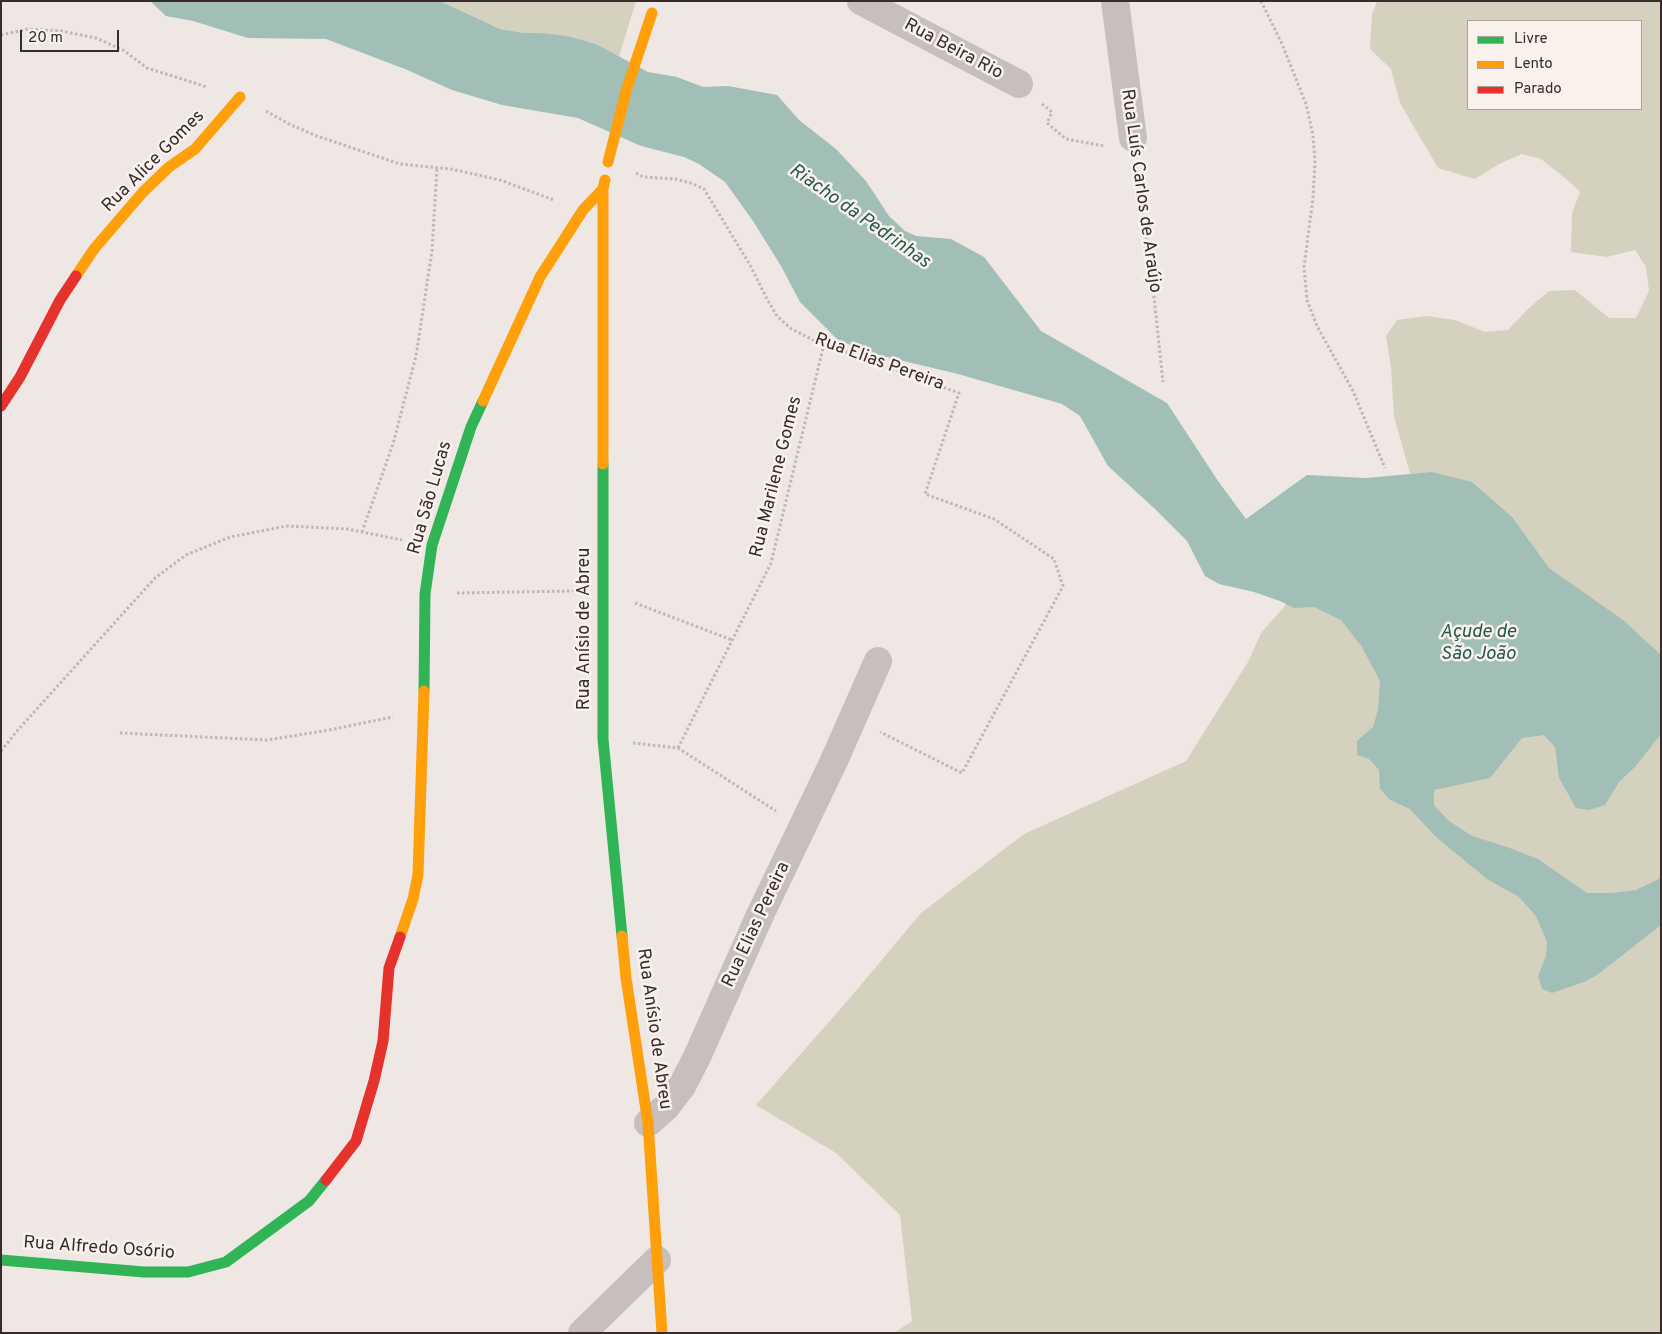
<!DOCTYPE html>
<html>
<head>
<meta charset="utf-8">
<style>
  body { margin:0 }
  #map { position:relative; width:1662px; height:1334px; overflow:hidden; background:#eee7e4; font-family:Overpass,sans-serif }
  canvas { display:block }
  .frame { position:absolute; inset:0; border:2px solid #392b2b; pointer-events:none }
  .legend { position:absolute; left:1467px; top:20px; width:175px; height:90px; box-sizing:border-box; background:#faf0ec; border:1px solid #ada19f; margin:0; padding:6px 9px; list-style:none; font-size:15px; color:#392b2b }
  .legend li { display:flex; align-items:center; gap:10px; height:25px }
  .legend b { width:25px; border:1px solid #ada19f }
  .scale { position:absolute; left:20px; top:30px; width:99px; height:22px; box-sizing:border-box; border:2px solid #392b2b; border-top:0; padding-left:6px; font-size:15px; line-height:18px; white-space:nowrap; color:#392b2b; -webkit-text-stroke:4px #faf0ec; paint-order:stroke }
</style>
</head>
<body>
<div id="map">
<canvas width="1662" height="1334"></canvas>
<div class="frame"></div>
<ul class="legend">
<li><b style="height:6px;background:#30b455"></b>Livre</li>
<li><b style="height:6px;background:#ff9f0a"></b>Lento</li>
<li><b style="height:6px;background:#e5322d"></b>Parado</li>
</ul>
<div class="scale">20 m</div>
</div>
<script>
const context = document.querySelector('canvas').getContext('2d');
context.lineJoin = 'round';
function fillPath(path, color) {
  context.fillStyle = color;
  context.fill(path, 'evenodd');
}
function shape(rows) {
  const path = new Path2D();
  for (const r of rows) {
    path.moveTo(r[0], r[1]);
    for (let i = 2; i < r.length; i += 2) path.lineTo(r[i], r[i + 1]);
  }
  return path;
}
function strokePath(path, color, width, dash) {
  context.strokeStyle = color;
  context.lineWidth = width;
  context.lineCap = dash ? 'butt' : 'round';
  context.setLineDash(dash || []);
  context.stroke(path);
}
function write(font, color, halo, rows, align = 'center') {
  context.font = font + ' Overpass,sans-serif';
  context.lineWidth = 5;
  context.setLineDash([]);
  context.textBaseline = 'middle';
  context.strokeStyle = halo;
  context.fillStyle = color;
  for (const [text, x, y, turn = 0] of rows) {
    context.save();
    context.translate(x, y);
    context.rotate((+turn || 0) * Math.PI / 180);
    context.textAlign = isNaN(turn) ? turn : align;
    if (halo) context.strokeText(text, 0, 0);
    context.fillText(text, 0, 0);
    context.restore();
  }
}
fillPath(shape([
  [440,1,636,1,619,57,596,44,540,33,524,33,500,29],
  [1377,1,1661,1,1661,1333,894,1333,912,1321,900,1215,836,1153,756,1105,849,999,921,913,1024,834,1186,761,1248,662,1261,633,1292,598,1227,533,1294,485,1412,481,1394,416,1391,368,1386,336,1397,320,1427,316,1455,320,1485,332,1508,330,1528,309,1549,291,1575,290,1609,318,1636,318,1649,291,1646,267,1635,250,1607,257,1571,252,1572,213,1580,192,1571,183,1541,159,1522,154,1499,164,1475,179,1438,168,1400,103,1391,69,1370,49,1372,14],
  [1468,21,1641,21,1641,109,1468,109]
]), '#d4d2bf');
fillPath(shape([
  [150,1,440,1,500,29,524,33,540,33,567,36,596,44,648,72,677,77,703,87,728,86,777,95,799,120,836,149,866,181,889,216,905,231,916,236,951,239,984,257,1041,331,1167,403,1218,481,1246,519,1307,475,1366,478,1432,472,1472,482,1512,517,1549,568,1623,620,1661,655,1661,734,1635,767,1619,782,1605,805,1589,810,1576,808,1559,778,1555,747,1544,735,1522,738,1490,778,1434,790,1434,805,1449,821,1472,836,1507,847,1538,859,1587,893,1613,893,1636,890,1661,878,1661,925,1597,975,1584,982,1552,993,1542,989,1538,976,1546,956,1547,942,1536,916,1519,897,1487,879,1436,837,1410,809,1390,800,1380,789,1379,770,1369,759,1357,755,1357,741,1373,727,1378,710,1380,681,1362,647,1341,620,1314,607,1294,608,1280,601,1254,592,1219,584,1205,576,1187,541,1155,509,1108,466,1080,416,1062,404,958,374,866,352,837,339,800,302,781,266,753,221,725,182,699,164,684,157,641,146,578,118,502,105,452,90,405,69,326,39,248,38,193,21,166,16]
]), '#a1bfb7');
strokePath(shape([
  [1261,1,1282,44,1306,104,1313,135,1315,162,1313,198,1304,267,1307,300,1317,326,1353,391,1385,468],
  [1,35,28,29,62,31,96,38,123,50,147,68,207,87],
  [1042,104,1052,112,1047,123,1066,139,1104,146],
  [266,111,291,125,317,136,400,164,451,169,500,180,554,200],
  [1136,167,1151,269,1163,382],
  [636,173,643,177,675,179,691,183,704,189,750,265,767,299,777,316,790,328,813,340,959,393,925,494,994,519,1054,559,1063,586,962,773,880,732],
  [362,532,393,444,416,356,432,251,437,168],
  [457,593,573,591],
  [635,603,732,640],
  [120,733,267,740,329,730,393,717],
  [633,743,678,748,776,811],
  [678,748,771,563,824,344],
  [1,751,17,731,155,578,186,555,230,537,287,526,347,529,402,540]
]), '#c0b7b5', 3, [2.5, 2.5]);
strokePath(shape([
  [861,1,1019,84],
  [1115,1,1133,138],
  [648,1123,666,1107,682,1086,697,1057,760,915,833,763,878,661],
  [582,1333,657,1260]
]), '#c7bfbd', 28);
strokePath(shape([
  [603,464,603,739,622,936],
  [424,691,425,594,432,545,471,427,483,401],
  [1,1260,144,1272,188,1272,226,1262,309,1201,326,1180]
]), '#30b455', 11);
strokePath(shape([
  [76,276,94,249,143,192,169,167,195,149,240,97],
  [483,401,540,277,583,210,603,189],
  [603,464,603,189,605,180],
  [622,936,626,978,648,1123,662,1333],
  [400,937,413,899,418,875,424,691]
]), '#ff9f0a', 11);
strokePath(shape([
  [1,406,20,377,60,300,76,276],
  [326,1180,356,1141,374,1081,383,1041,389,968,400,937]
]), '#e5322d', 11);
strokePath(shape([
  [608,162,627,88,652,13]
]), '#ff9f0a', 11);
write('18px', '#392b2b', '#faf0ec', [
  ["Rua Beira Rio",953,50,28],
  ["Rua Alice Gomes",154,162,-45],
  ["Rua Luís Carlos de Araújo",1140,191,82],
  ["Rua Elias Pereira",879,363,20],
  ["Rua Marilene Gomes",777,477,-76],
  ["Rua São Lucas",431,498,-74],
  ["Rua Anísio de Abreu",585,629,-90],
  ["Rua Elias Pereira",757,925,-65],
  ["Rua Anísio de Abreu",653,1029,82],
  ["Rua Alfredo Osório",99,1249,4]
]);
write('italic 19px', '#21594e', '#faf0ec', [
  ["Riacho da Pedrinhas",859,217,35],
  ["Açude de",1478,633],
  ["São João",1478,655]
]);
</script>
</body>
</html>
